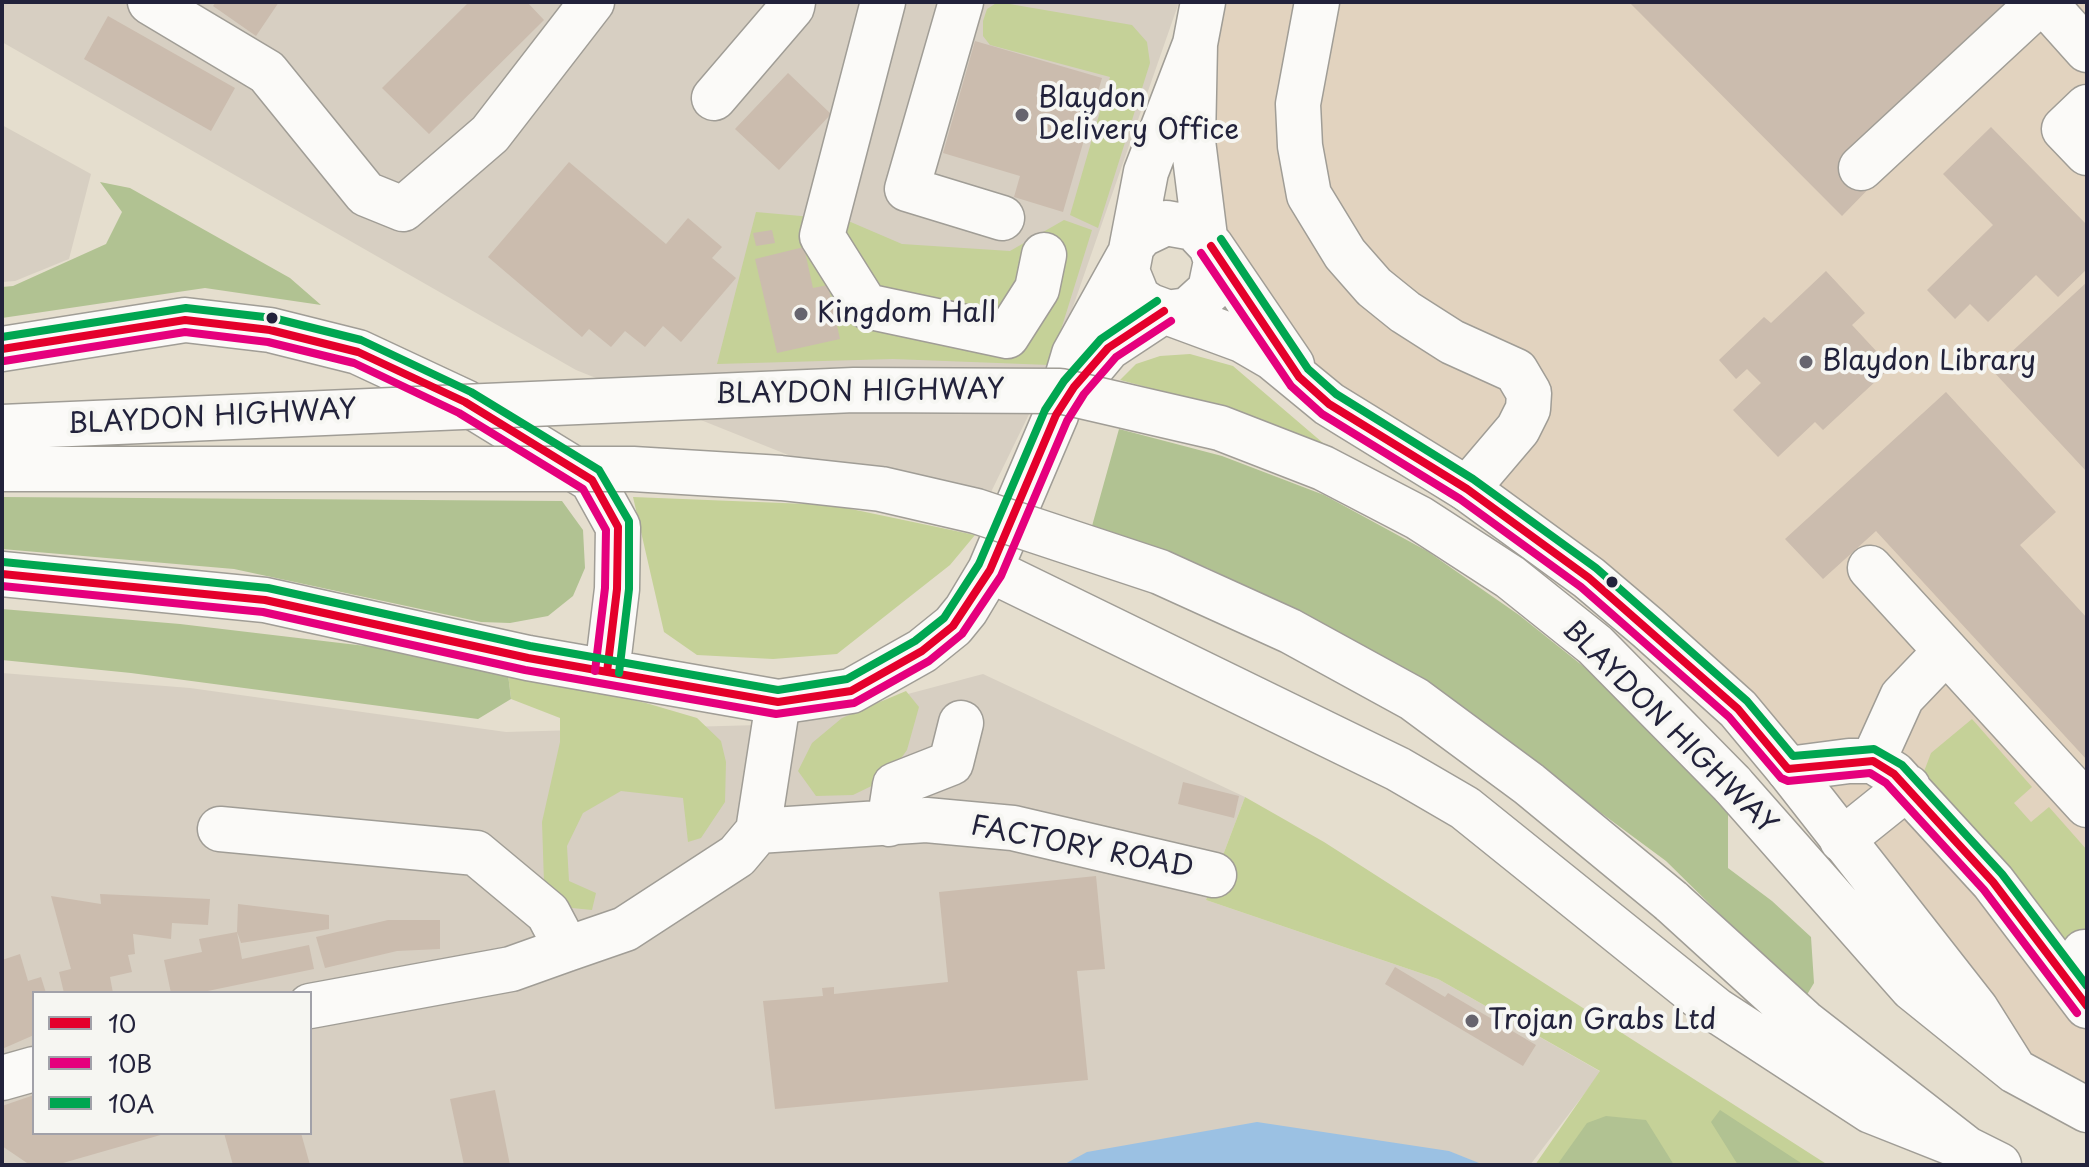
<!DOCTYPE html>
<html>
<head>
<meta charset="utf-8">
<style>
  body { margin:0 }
  #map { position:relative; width:2089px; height:1167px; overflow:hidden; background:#e5dece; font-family:"Playpen Sans",sans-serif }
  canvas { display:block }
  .frame { position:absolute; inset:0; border:4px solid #22223b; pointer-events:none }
  .legend { position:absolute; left:32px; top:991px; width:280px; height:144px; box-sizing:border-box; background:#f6f6f2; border:2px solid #a1a1a9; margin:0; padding:10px 14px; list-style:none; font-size:24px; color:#22223b }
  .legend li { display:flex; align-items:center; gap:16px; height:40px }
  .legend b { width:40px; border:2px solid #a1a1a9 }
</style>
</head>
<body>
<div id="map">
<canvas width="2089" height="1167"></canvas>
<div class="frame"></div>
<ul class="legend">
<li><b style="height:10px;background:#e4002b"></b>10</li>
<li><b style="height:10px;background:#e5007d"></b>10B</li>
<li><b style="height:10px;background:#00a651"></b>10A</li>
</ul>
</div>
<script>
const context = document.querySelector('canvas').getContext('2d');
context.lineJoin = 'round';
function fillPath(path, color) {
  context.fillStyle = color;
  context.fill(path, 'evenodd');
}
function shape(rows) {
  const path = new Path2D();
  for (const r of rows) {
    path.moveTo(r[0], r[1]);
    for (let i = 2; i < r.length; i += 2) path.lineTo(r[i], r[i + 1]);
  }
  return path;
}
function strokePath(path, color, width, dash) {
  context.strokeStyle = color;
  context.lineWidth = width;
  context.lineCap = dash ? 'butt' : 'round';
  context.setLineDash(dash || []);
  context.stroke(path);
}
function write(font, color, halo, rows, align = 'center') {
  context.font = font + ' "Playpen Sans",sans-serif';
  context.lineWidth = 8;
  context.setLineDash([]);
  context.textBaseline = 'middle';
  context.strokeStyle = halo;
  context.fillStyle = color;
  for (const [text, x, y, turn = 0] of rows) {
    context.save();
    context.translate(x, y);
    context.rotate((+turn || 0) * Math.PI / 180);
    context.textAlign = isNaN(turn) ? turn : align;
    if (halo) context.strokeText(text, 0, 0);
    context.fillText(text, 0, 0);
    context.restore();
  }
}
fillPath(shape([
  [1203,2,2087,2,2087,1104,2015,1071,1738,709,1329,404,1203,226]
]), '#e2d3bf');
fillPath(shape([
  [2,2,1179,2,1052,367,973,529,576,370,2,42],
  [2,125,91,174,69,259,15,281,2,282],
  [2,673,190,688,506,732,795,724,983,674,1245,797,1206,900,1438,979,1601,1072,1530,1165,2,1165],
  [34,993,310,993,310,1133,34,1133]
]), '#d7cfc2');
fillPath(shape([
  [998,2,1132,25,1147,42,1150,63,1098,228,1070,215,1110,77,990,45,983,36,983,21,987,9],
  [756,212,846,220,902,244,1010,251,1064,220,1092,230,1050,365,893,359,717,364],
  [1190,354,1233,366,1330,449,1237,411,1120,380,1136,364,1160,356],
  [633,497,832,505,975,535,950,565,837,654,773,659,697,655,664,632],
  [508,674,646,703,697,718,721,741,726,762,725,802,701,838,688,842,683,798,621,791,583,813,567,846,569,881,596,893,592,910,572,908,544,883,542,822,560,742,560,718,511,699],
  [906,691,919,707,907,750,886,779,853,795,816,796,798,771,812,743,842,718],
  [1972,719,2032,787,2014,803,2031,822,2049,807,2087,850,2087,952,2052,930,1920,782,1931,753],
  [1245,797,1324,842,1828,1165,1535,1165,1600,1071,1438,979,1206,900]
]), '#c5d198');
fillPath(shape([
  [100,182,130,188,290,278,321,305,205,288,2,318,2,287,13,286,106,244,122,212],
  [1119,429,1222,456,1324,495,1427,551,1519,615,1598,678,1728,811,1728,868,1772,901,1811,937,1814,983,1805,998,1666,861,1451,702,1357,644,1208,568,1092,526],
  [2,497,562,501,583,530,585,568,573,596,548,616,510,623,481,622,234,569,2,549],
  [2,609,180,624,391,649,508,674,511,699,478,719,131,673,2,660],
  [1720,1110,1804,1165,1738,1165,1711,1122],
  [1606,1116,1646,1120,1674,1165,1557,1165,1587,1123]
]), '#b1c292');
fillPath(shape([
  [1257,1122,1449,1151,1484,1165,1063,1165,1087,1152]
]), '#9bc1e3');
fillPath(shape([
  [216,2,279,2,256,36,213,6],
  [469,2,527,2,544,20,429,134,382,88],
  [1629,2,2051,2,1842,216],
  [108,16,235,88,211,131,84,59],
  [975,41,1102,78,1063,212,1014,197,1020,176,943,153],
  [788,73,831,114,779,170,735,129],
  [1991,127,2087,225,2087,269,2058,297,2036,275,1988,322,1970,304,1955,319,1927,290,1993,225,1943,174],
  [569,162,666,244,688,218,722,247,712,258,736,278,681,342,663,326,645,347,625,331,611,347,589,329,582,337,488,257],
  [772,230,775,243,756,246,753,233],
  [804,247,813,288,828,285,840,339,777,353,755,259],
  [1826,271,1865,313,1852,325,1891,367,1823,430,1815,422,1778,457,1733,410,1761,383,1747,369,1736,379,1719,360,1764,317,1771,323],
  [2087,282,2087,472,1992,370],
  [1946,392,2056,512,2020,545,2087,618,2087,760,1876,531,1823,579,1785,539],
  [1183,782,1239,796,1234,818,1178,804],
  [1096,876,1105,969,1077,971,1088,1080,775,1109,763,1001,823,996,822,988,834,987,834,994,948,982,939,892],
  [100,894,210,899,208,925,172,923,171,939,133,934,135,954,128,955,132,972,110,977,113,993,64,993,59,972,71,969,51,896,101,904],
  [238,904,329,915,329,929,241,943,237,932],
  [388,920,440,920,440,949,397,951,325,968,316,937],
  [237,932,242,959,309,945,314,969,198,993,171,993,164,960,202,952,199,939],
  [20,954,28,981,41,977,46,993,34,993,34,1035,2,1049,2,960],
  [1395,967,1445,997,1448,993,1536,1045,1523,1066,1385,984],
  [495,1090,510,1165,464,1165,450,1099],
  [34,1095,34,1133,164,1134,56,1165,30,1165,2,1146,2,1106],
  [224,1133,301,1133,310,1165,233,1165]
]), '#cbbcae');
const minor = shape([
  [150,2,267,72,366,194,403,209,490,134,592,2],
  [883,2,822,236,866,306,1007,336,1037,289,1044,255],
  [961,2,907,189,1002,218],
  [1317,2,1298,104,1300,146,1309,195,1345,254,1374,287,1405,312,1452,342,1516,371,1529,393,1528,409,1518,429,1467,489],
  [2044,2,2087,50],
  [714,98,792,7,793,2],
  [2087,107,2064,129,2087,153],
  [1861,168,2040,2],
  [1870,568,2087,805],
  [1873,761,1902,697,1946,651],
  [1788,769,1849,761,1873,761,1894,774,1993,882,2087,1006],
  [889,824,895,785,951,763,961,723],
  [220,829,476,853,548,913,567,949],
  [758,831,926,820,1013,828,1214,875],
  [1842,840,1908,787],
  [2084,952,2087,952],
  [310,1006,511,969,567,949,625,929,737,856,758,831,778,702],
  [2,1078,34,1069]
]);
const major = shape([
  [1203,2,1195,44,1193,141,1205,237],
  [1195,44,1146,172,1127,271,1138,298,1150,306,1242,340,1273,358,1329,404,1467,489,1589,578,1648,628,1738,709,1788,769,1976,1009,2015,1071],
  [1132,246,1141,235,1166,223,1194,228,1211,246,1216,261,1210,290,1188,310,1173,312],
  [1211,246,1292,365],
  [2,349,185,320,270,330,358,352,465,402,592,480,618,527,617,589,607,672],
  [1073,390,1108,348,1164,311],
  [990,570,1398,769,1465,808,1716,1010,1871,1111,1967,1149],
  [2,574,265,600,528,658,778,702,851,691,922,651,953,626,966,610,990,570,1056,415,1074,354,1128,257],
  [1732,784,1912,988,2015,1071,2087,1110],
  [1671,901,1804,1022,1967,1149,1999,1165]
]);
strokePath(minor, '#a09d96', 47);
strokePath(major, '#a09d96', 47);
strokePath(minor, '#fbfaf8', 44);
strokePath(major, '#fbfaf8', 44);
const majorBridge = shape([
  [2,427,854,390,1060,391,1220,428,1323,468,1419,518,1510,577,1595,645,1732,784],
  [2,469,633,469,781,478,881,489,976,511,1160,572,1290,631,1414,699,1529,784,1671,901]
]);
strokePath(majorBridge, '#a09d96', 47, []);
strokePath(majorBridge, '#fbfaf8', 44);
strokePath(shape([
  [1211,246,1299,377,1329,404,1467,489,1589,578,1738,709,1788,769,1873,761,1894,774,1993,882,2087,1006],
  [2,349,185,320,270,330,358,352,465,402,592,480,618,527,617,589,607,672],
  [2,574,265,600,528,658,778,702,851,691,922,651,953,626,990,570,1056,415,1074,387,1108,348,1164,311]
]), '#e4002b', 8);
strokePath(shape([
  [1201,253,1291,386,1322,414,1460,499,1581,587,1729,717,1781,778,1788,781,1870,773,1886,783,1984,890,2077,1013],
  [4,361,185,332,268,342,354,363,459,413,583,489,606,530,605,588,595,671],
  [2,586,263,612,525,670,776,714,854,703,929,661,962,634,1001,576,1067,421,1084,394,1116,357,1171,321]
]), '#e5007d', 8);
strokePath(shape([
  [1221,239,1308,369,1336,394,1473,479,1596,568,1747,701,1793,756,1874,749,1902,765,2002,874,2087,986],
  [2,337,186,308,273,318,361,340,471,392,599,470,629,521,629,589,619,673],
  [3,562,268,588,530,646,778,690,847,679,915,641,944,618,979,564,1045,410,1064,381,1101,339,1157,301]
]), '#00a651', 8);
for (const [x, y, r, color] of [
  [1022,115,8,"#66646e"],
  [801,314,8,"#66646e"],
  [272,318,7,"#22223b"],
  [1806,362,8,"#66646e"],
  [1612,582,7,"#22223b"],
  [1472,1021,8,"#66646e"]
]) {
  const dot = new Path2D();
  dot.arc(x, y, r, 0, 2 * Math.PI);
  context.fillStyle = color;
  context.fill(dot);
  strokePath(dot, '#f6f6f2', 3);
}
write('28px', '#22223b', '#f6f6f2', [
  ["Blaydon",1038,99],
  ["Delivery Office",1038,131],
  ["Kingdom Hall",817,314],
  ["Blaydon Library",1822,362],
  ["Trojan Grabs Ltd",1488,1021]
], 'left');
write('28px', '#22223b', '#f6f6f2', [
  ["BLAYDON HIGHWAY",860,393,-1],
  ["BLAYDON HIGHWAY",212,418,-3],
  ["BLAYDON HIGHWAY",1669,728,45],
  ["FACTORY ROAD",1082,848,11]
]);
</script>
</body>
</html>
